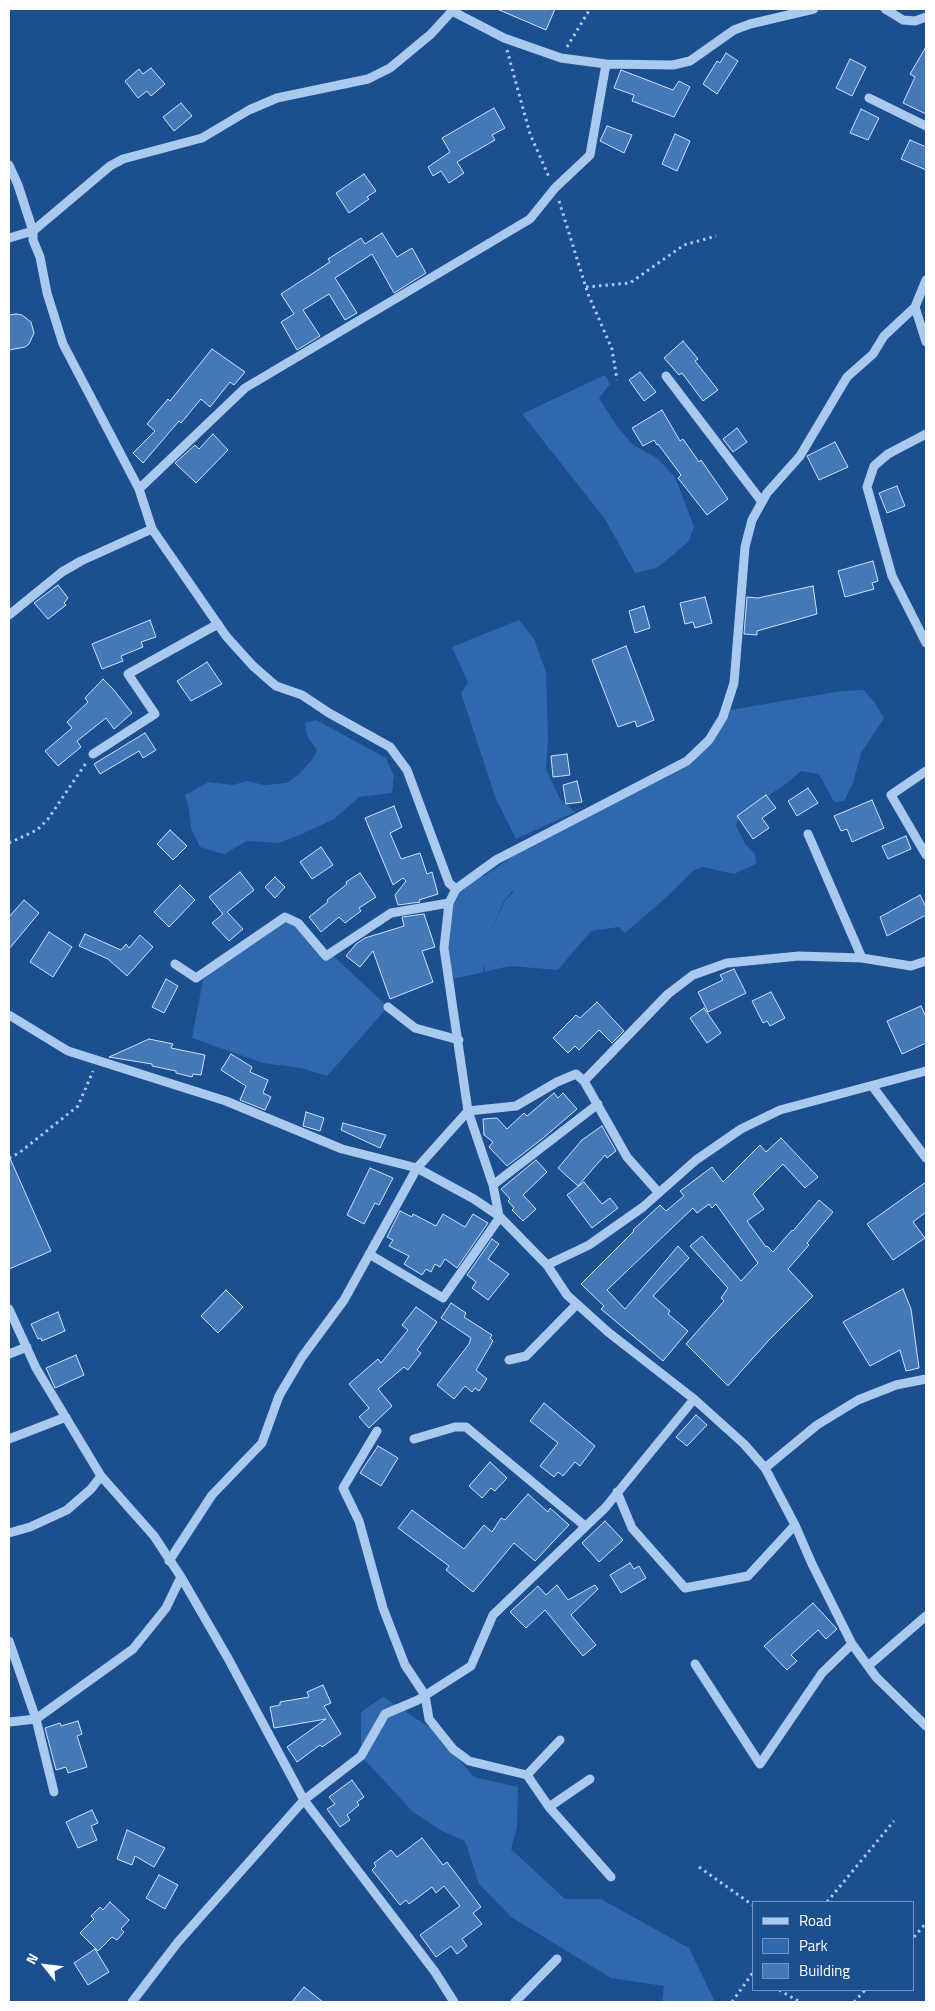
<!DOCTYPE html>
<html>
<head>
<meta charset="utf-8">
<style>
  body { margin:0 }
  #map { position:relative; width:935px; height:2011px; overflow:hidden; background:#1b4f8f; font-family:"Titillium Web",sans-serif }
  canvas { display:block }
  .frame { position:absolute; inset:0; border:10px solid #fff; pointer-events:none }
  .legend { position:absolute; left:752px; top:1901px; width:162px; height:90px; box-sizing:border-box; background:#1b4f8f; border:1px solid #7695bc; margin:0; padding:6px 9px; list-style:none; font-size:15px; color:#fff }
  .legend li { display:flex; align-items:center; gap:10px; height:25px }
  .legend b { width:25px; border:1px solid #7695bc }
  .north { position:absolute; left:20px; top:1941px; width:50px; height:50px; -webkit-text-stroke:4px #1b4f8f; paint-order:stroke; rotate:299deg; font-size:14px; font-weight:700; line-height:20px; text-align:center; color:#fff }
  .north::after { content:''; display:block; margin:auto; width:18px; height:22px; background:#fff; clip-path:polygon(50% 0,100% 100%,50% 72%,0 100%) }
</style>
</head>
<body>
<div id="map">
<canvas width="935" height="2011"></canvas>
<div class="frame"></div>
<ul class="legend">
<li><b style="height:6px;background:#a9c9ee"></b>Road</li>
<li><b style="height:14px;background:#2e69ad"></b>Park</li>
<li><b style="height:14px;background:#4478b7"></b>Building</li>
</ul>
<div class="north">N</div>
</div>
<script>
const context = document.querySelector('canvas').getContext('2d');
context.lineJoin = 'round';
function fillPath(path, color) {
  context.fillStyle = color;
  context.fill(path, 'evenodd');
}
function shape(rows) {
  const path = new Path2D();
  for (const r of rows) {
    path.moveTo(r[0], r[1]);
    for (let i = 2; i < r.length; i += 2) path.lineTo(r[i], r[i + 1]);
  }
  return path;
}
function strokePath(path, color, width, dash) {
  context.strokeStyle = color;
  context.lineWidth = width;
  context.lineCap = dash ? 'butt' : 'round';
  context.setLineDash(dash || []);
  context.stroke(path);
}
fillPath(shape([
  [605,375,610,384,599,398,616,425,633,445,657,458,675,477,694,527,689,541,672,556,656,568,635,573,605,519,522,414],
  [519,620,534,639,546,672,548,739,546,769,560,799,575,812,516,839,496,799,461,693,468,683,452,647],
  [864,690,875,703,884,718,861,753,853,783,844,801,834,802,819,774,801,771,787,783,740,815,736,825,745,844,755,854,756,864,734,874,703,867,693,871,671,893,625,933,619,927,591,931,558,970,509,966,485,972,485,963,483,972,454,979,445,950,449,910,458,890,475,877,484,876,544,835,684,762,709,743,731,710,841,691],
  [513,890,514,891,505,901,489,936,504,901],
  [316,720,386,758,394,776,392,793,359,797,334,819,302,834,278,843,247,841,224,854,200,847,191,828,189,809,185,795,209,782,233,785,247,781,264,785,287,783,299,774,312,760,317,750,307,736,305,723],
  [277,922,298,923,388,1007,327,1076,301,1068,263,1063,192,1038,203,980,231,954],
  [383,1697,434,1730,474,1777,518,1787,517,1827,511,1849,565,1899,601,1899,689,1948,715,2002,662,2002,664,1986,611,1978,511,1917,479,1884,465,1841,442,1831,413,1812,361,1756,361,1712]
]), '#2e69ad');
const building = shape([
  [497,9,555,9,546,30,497,9],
  [926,47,926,114,903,103,915,77,910,74,926,47],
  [726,53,738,61,717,94,703,84,717,61,720,63,726,53],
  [850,59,866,67,852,96,836,88,850,59],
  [151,68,165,84,151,96,147,91,138,98,125,81,139,69,143,74,151,68],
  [621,70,673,90,679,81,690,87,674,117,632,101,634,95,614,88,621,70],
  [181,103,192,116,174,131,163,117,181,103],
  [494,108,505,128,492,135,495,140,457,162,464,173,449,183,441,171,433,176,428,167,450,152,442,138,494,108],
  [861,109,879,118,868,140,850,133,861,109],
  [607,126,632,135,624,153,600,141,607,126],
  [675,134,690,141,677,171,662,164,675,134],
  [910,140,926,147,926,170,901,159,910,140],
  [364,174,376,191,367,197,369,199,349,213,336,193,364,174],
  [382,233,397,257,412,248,426,273,394,293,372,254,335,278,357,313,345,320,329,294,303,310,320,336,297,350,281,322,294,314,281,294,330,262,328,259,361,238,365,244,382,233],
  [16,314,22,315,31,322,34,333,29,344,25,347,9,350,9,315,16,314],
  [683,341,698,359,695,361,718,390,703,401,682,373,679,375,664,358,683,341],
  [212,349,245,372,234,385,230,382,210,407,201,399,181,423,179,421,143,463,133,453,155,431,147,424,168,399,170,401,212,349],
  [640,372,656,392,644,401,629,380,640,372],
  [662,410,680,441,683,439,699,462,701,460,728,499,707,515,678,478,681,475,658,444,657,445,654,440,643,446,632,428,662,410],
  [737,428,747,442,733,452,723,439,737,428],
  [213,434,228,450,196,483,175,463,195,445,199,449,213,434],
  [835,442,848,467,819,480,807,456,835,442],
  [897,486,905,506,887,513,879,493,897,486],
  [873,561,878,581,872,583,874,589,845,597,838,571,873,561],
  [58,585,68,598,64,603,66,605,48,619,34,603,58,585],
  [813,586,817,614,757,631,757,635,744,634,747,597,758,598,813,586],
  [705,597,712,623,695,628,693,622,685,624,680,603,705,597],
  [644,606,650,628,635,633,629,611,644,606],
  [150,620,156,637,141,642,143,647,121,656,123,661,102,669,92,644,150,620],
  [626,646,654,720,637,727,635,721,618,727,592,660,626,646],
  [207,662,222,684,191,701,177,681,207,662],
  [103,679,113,689,132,713,114,729,106,718,77,741,81,747,58,766,45,751,72,728,67,722,88,702,85,698,103,679],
  [145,733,156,750,143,758,139,751,100,774,94,764,145,733],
  [567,754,570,775,553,777,551,756,567,754],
  [577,781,582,802,566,804,563,785,577,781],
  [808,788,818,803,797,816,788,801,808,788],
  [766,795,776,808,762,818,769,828,753,839,737,816,766,795],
  [872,800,884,828,852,842,847,829,841,831,834,816,872,800],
  [394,806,402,827,390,833,401,859,420,853,427,874,432,872,438,894,419,900,420,902,398,905,395,895,406,881,403,878,393,885,365,818,394,806],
  [170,830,187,846,173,860,157,844,170,830],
  [906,836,911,849,888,859,882,846,906,836],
  [321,847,333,865,312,879,300,862,321,847],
  [240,872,254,890,227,912,243,929,229,941,212,923,223,914,209,897,240,872],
  [360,873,376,897,359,908,361,911,345,923,339,917,321,932,309,917,328,902,327,900,347,884,346,882,360,873],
  [275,877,285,887,275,898,265,887,275,877],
  [180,885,195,900,169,927,154,912,180,885],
  [920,895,926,907,926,915,887,936,880,917,920,895],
  [24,900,39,913,9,949,9,917,24,900],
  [424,914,435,947,422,951,433,982,390,999,373,951,360,967,346,956,356,944,365,938,404,926,402,917,424,914],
  [49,932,72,947,53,977,30,962,49,932],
  [85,934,121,950,126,944,129,948,140,935,153,947,127,976,108,959,79,946,85,934],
  [734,969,746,993,708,1012,698,992,723,980,720,975,734,969],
  [166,979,178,986,164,1013,152,1007,166,979],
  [771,992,785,1018,770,1026,767,1021,763,1023,752,1001,771,992],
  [597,1002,624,1031,612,1043,599,1030,579,1050,575,1046,568,1053,553,1038,576,1015,580,1018,597,1002],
  [921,1006,926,1017,926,1043,902,1054,887,1021,921,1006],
  [704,1008,721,1033,707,1043,690,1018,704,1008],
  [149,1039,173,1044,171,1048,205,1055,201,1075,193,1074,192,1077,176,1073,176,1071,152,1066,152,1064,109,1057,149,1039],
  [231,1054,252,1067,250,1072,268,1080,263,1093,271,1097,265,1110,240,1100,246,1086,221,1070,231,1054],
  [554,1093,558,1098,563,1093,577,1109,542,1139,507,1166,489,1147,493,1142,484,1135,483,1119,497,1118,507,1129,524,1113,527,1116,554,1093],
  [306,1112,324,1118,320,1131,303,1126,306,1112],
  [343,1123,386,1135,380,1148,341,1130,343,1123],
  [602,1126,616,1151,607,1158,605,1155,578,1186,558,1168,582,1140,602,1126],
  [781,1138,818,1177,805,1188,783,1164,753,1194,764,1209,747,1221,766,1247,767,1246,773,1252,792,1230,793,1231,819,1200,833,1212,807,1243,809,1245,788,1269,813,1296,769,1340,728,1386,686,1344,724,1301,721,1298,728,1288,690,1246,702,1236,741,1281,758,1263,716,1204,712,1208,709,1204,697,1213,693,1208,607,1290,625,1309,678,1246,689,1258,653,1296,670,1311,668,1314,688,1331,663,1361,601,1309,604,1306,581,1284,634,1231,633,1230,660,1205,666,1211,684,1196,680,1191,712,1167,723,1182,760,1145,766,1152,781,1138],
  [9,1156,51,1251,9,1269,9,1156],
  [536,1160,547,1172,523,1195,536,1209,523,1221,512,1210,514,1208,508,1201,510,1199,501,1189,536,1160],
  [370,1168,393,1178,379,1205,375,1203,364,1224,347,1215,370,1168],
  [584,1182,602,1204,610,1198,618,1208,592,1228,567,1195,584,1182],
  [926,1182,926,1212,913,1222,925,1238,893,1260,867,1224,926,1182],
  [400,1211,412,1217,413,1214,436,1226,443,1214,465,1227,473,1214,488,1223,457,1268,445,1259,440,1267,435,1264,431,1272,426,1269,422,1275,404,1264,409,1256,389,1246,393,1240,387,1237,400,1211],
  [492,1239,499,1244,488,1259,509,1274,488,1300,472,1288,476,1282,467,1275,492,1239],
  [903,1289,911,1309,919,1368,906,1371,900,1350,870,1366,843,1322,903,1289],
  [226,1290,243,1307,218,1333,201,1316,226,1290],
  [451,1303,466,1313,464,1317,492,1335,490,1338,493,1341,476,1370,487,1379,479,1391,475,1388,472,1392,465,1386,454,1399,437,1385,469,1344,471,1338,441,1318,451,1303],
  [416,1307,437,1322,417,1350,421,1353,408,1370,404,1367,378,1389,392,1406,369,1428,359,1417,369,1408,349,1384,378,1359,381,1363,408,1330,402,1325,416,1307],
  [58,1312,65,1331,42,1341,41,1338,38,1339,31,1324,58,1312],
  [76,1355,84,1375,55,1388,46,1368,76,1355],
  [544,1403,595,1446,580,1466,575,1462,563,1476,558,1472,554,1477,540,1466,558,1443,530,1421,544,1403],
  [696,1415,707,1425,687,1446,676,1437,696,1415],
  [378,1446,398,1458,381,1486,360,1473,378,1446],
  [490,1462,507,1478,495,1491,491,1488,482,1498,469,1486,490,1462],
  [528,1494,548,1512,550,1508,569,1525,535,1561,514,1543,473,1592,446,1570,449,1566,398,1528,412,1510,464,1549,484,1525,492,1532,501,1518,505,1520,528,1494],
  [605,1521,623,1540,599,1562,582,1543,605,1521],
  [630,1563,634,1569,639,1566,646,1578,621,1593,610,1575,630,1563],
  [557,1585,568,1600,595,1585,598,1589,571,1615,596,1645,583,1656,545,1610,526,1628,510,1612,538,1586,546,1595,557,1585],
  [813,1603,837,1629,826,1639,818,1630,791,1655,797,1661,787,1670,764,1646,813,1603],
  [323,1685,331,1703,324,1706,341,1734,322,1747,320,1745,297,1762,287,1747,326,1719,274,1728,270,1707,280,1705,280,1702,309,1697,307,1692,323,1685],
  [78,1721,82,1734,77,1736,87,1767,68,1773,66,1767,56,1770,45,1728,60,1723,61,1726,78,1721],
  [352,1780,364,1797,357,1802,359,1805,347,1815,350,1820,340,1827,327,1809,335,1804,329,1797,352,1780],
  [92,1810,98,1823,91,1826,97,1840,78,1848,66,1822,92,1810],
  [127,1830,165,1848,154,1867,135,1856,132,1865,117,1859,127,1830],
  [422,1838,443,1865,447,1862,481,1907,473,1913,482,1924,462,1939,467,1946,457,1954,451,1946,436,1957,420,1935,460,1906,444,1886,436,1893,432,1887,409,1904,406,1900,400,1905,372,1870,376,1866,374,1863,391,1850,397,1857,422,1838],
  [159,1875,178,1885,165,1909,146,1898,159,1875],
  [110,1902,129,1920,121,1929,124,1932,117,1940,112,1937,98,1951,80,1933,94,1919,91,1916,100,1907,103,1910,110,1902],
  [95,1949,109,1972,88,1985,74,1963,95,1949],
  [304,1987,323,2002,292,2002,304,1987]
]);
fillPath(building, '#4478b7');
strokePath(building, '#cfe3fa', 1);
strokePath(shape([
  [567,47,590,9],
  [507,50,530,134,549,177],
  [559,201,588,294,612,349,617,380],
  [586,287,630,283,684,245,716,236],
  [9,843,37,830,48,819,86,763],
  [9,1158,19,1153,78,1106,93,1071],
  [699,1867,754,1906],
  [827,1902,894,1821],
  [914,1937,926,1923],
  [779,1990,800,2002],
  [732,2002,754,1971],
  [854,2002,865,1990]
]), '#a9c9ee', 3, [2.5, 4]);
strokePath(shape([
  [885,9,903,20,915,21,926,17],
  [869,98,926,126],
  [9,165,18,185,33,231,33,240,40,257,47,293,63,344,139,489,152,529,226,636,253,666,276,686,302,695,329,713,390,747,407,770,449,883,456,889],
  [9,238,33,231,110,166,123,159,202,138,249,110,277,98,368,79,390,68,431,34,452,11,504,38,561,58,606,64,673,65,690,61,734,30,750,24,814,9],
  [915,307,926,342],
  [666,376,762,502],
  [926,434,888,454,874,466,867,487,892,576,926,643],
  [139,489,245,388,530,219,555,188,590,155,606,64],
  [9,615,62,572,81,561,152,529],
  [93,754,155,714,128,674,218,624],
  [926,771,891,795,926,855],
  [808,834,862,958,911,966,926,961],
  [175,964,196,978,285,917,298,923,326,956,391,913,449,903],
  [388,1007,415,1028,459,1040],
  [9,1015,68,1051,226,1101,342,1149,417,1168,474,1199,499,1216,547,1265,567,1295,608,1332,694,1399,744,1444,765,1468,795,1525,812,1564,852,1644,876,1677,926,1726],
  [584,1081,668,994,693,975,727,963,799,956,862,958],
  [873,1087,926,1158],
  [493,1185,598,1104],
  [499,1216,493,1185,468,1111,444,948,449,903,456,889,496,860,687,761,709,740,723,717,734,683,745,547,752,520,767,493,800,456,847,377,873,354,884,336,915,307,926,280],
  [369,1254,443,1298,500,1217],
  [547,1265,589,1245,643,1207,696,1160,741,1129,780,1110,926,1071],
  [9,1309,36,1368,101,1476,154,1536,181,1577,229,1660,304,1800,435,1972,454,2002],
  [9,1354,27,1347],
  [509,1360,526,1356,577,1304],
  [377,1431,343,1488,359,1521,383,1608,405,1665,425,1695,429,1719,453,1749,469,1761,527,1775,549,1807,611,1877],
  [9,1439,66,1417],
  [414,1439,455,1427,466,1427,585,1526],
  [765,1468,817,1425,858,1400,896,1385,926,1379],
  [617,1492,632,1528,685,1588,748,1576,795,1525],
  [9,1533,30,1527,67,1510,91,1489,101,1476],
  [169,1561,212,1495,262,1443,279,1396,302,1357,344,1300,417,1168,468,1111,516,1106,557,1082,576,1074,584,1081,627,1157,659,1193],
  [9,1641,36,1719,54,1792],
  [695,1664,760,1764,822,1673,852,1644],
  [868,1666,926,1616],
  [9,1722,36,1719,133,1649,166,1608,181,1577],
  [527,1775,560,1740],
  [549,1807,590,1779],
  [132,2002,178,1942,304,1800,361,1756,385,1714,418,1700,471,1666,493,1615,605,1508,694,1399],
  [515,2002,557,1959]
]), '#a9c9ee', 9);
</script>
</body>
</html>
